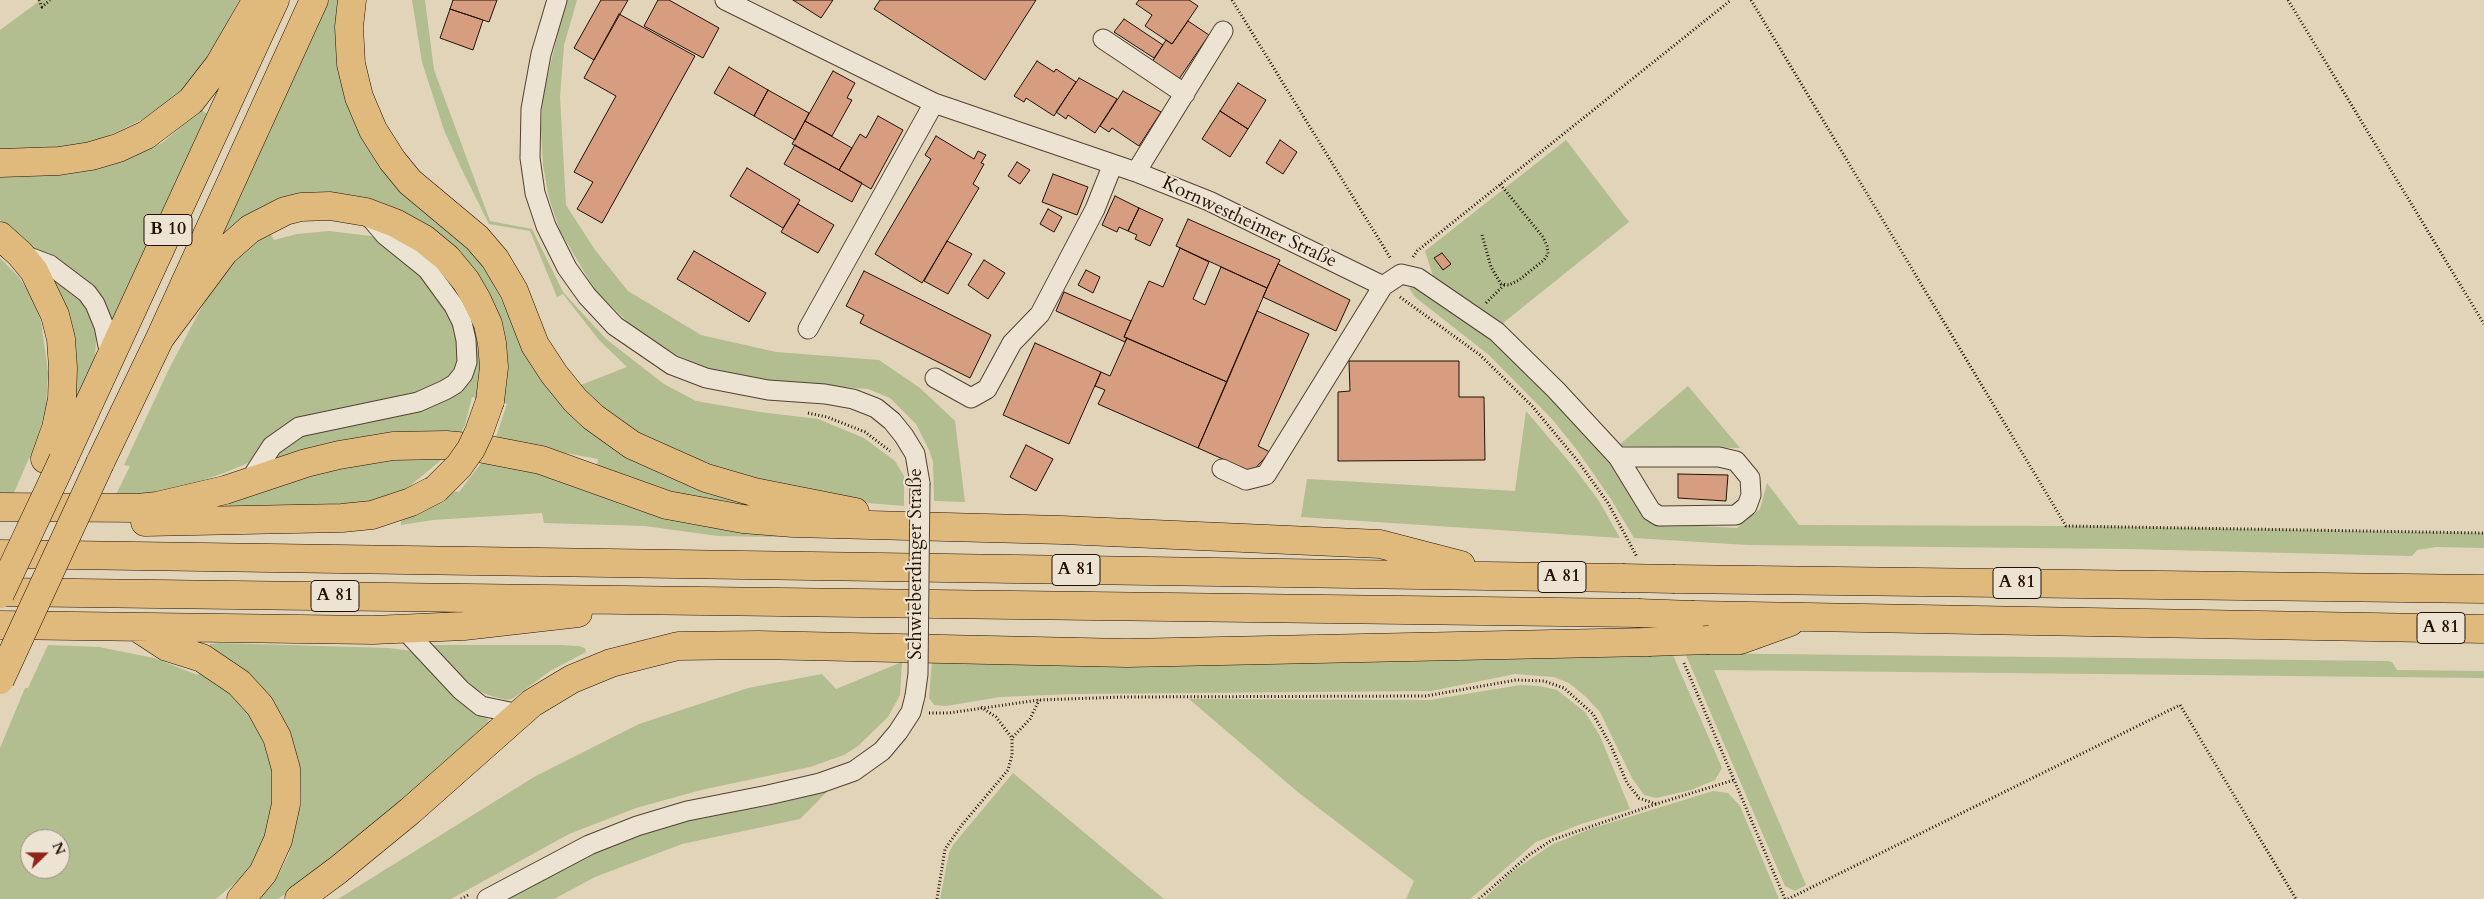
<!DOCTYPE html>
<html>
<head>
<meta charset="utf-8">
<style>
  body { margin:0 }
  #map { position:relative; width:2484px; height:899px; overflow:hidden; background:#e1d4b9; font-family:Cardo,serif }
  canvas { display:block }
  .north { position:absolute; left:20px; top:829px; width:50px; height:50px; box-sizing:border-box; background:#ece3d2; border:1px solid #9c8f80; border-radius:50%; rotate:68deg; font-size:14px; font-weight:700; line-height:20px; text-align:center; color:#231106 }
  .north::after { content:''; display:block; margin:auto; width:18px; height:22px; background:#8f2418; clip-path:polygon(50% 0,100% 100%,50% 72%,0 100%) }
</style>
</head>
<body>
<div id="map">
<canvas width="2484" height="899"></canvas>
<div class="north">N</div>
</div>
<script>
const context = document.querySelector('canvas').getContext('2d');
context.lineJoin = 'round';
function fillPath(path, color) {
  context.fillStyle = color;
  context.fill(path, 'evenodd');
}
function shape(rows) {
  const path = new Path2D();
  for (const r of rows) {
    path.moveTo(r[0], r[1]);
    for (let i = 2; i < r.length; i += 2) path.lineTo(r[i], r[i + 1]);
  }
  return path;
}
function strokePath(path, color, width, dash) {
  context.strokeStyle = color;
  context.lineWidth = width;
  context.lineCap = dash ? 'butt' : 'round';
  context.setLineDash(dash || []);
  context.stroke(path);
}
function write(font, color, halo, rows, align = 'center') {
  context.font = font + ' Cardo,serif';
  context.lineWidth = 4;
  context.setLineDash([]);
  context.textBaseline = 'middle';
  context.strokeStyle = halo;
  context.fillStyle = color;
  for (const [text, x, y, turn = 0] of rows) {
    context.save();
    context.translate(x, y);
    context.rotate((+turn || 0) * Math.PI / 180);
    context.textAlign = isNaN(turn) ? turn : align;
    if (halo) context.strokeText(text, 0, 0);
    context.fillText(text, 0, 0);
    context.restore();
  }
}
fillPath(shape([
  [41,0,239,0,205,63,173,100,153,114,100,140,65,149,0,151,0,30],
  [327,0,342,0,395,183,415,205,424,209,471,250,487,270,528,356,554,392,780,508,713,506,596,469,598,459,495,440,507,404,503,403,506,368,500,328,368,200,212,247],
  [412,0,425,0,434,70,490,221,532,229,563,292,606,339,664,384,696,401,760,412,818,419,864,438,895,461,904,476,904,506,843,501,754,481,664,449,616,419,578,386,627,367,599,340,563,294,557,297,530,231,489,224,462,170,444,130,422,62],
  [566,0,577,0,564,45,560,97,566,205,595,250,628,291,701,335,776,352,879,360,920,388,955,421,965,502,934,501,933,462,930,452,916,424,890,398,868,389,751,380,713,370,677,355,633,327,595,290,560,231,549,198,543,165,541,129,543,95],
  [202,110,208,115,112,321,83,278,23,242,0,220,0,174,41,176,64,173,132,155,162,143,194,116,193,114],
  [1566,140,1629,222,1498,327,1436,285,1425,251],
  [268,229,274,240,297,234,329,231,371,236,388,243,406,258,446,305,460,341,458,368,441,388,323,415,255,460,224,473,187,486,113,501,130,466,124,465,170,367,221,271],
  [404,240,450,280,472,319,482,357,477,398,472,397,465,425,460,434,279,461,274,458,282,443,300,433,458,390,473,341],
  [0,258,18,276,31,295,41,321,48,372,46,405,33,458,29,458,13,495,0,494],
  [51,275,72,290,84,304,92,319,96,339,95,357,73,405],
  [1413,286,1496,339,1576,418,1661,524,1737,528,1760,509,1767,483,1799,525,2066,526,2484,533,2484,548,2436,547,2417,550,2412,556,2128,549,1748,545,1634,538,1611,499,1577,450,1552,419,1489,355,1415,297,1409,288],
  [1688,386,1740,448,1618,446],
  [1526,411,1572,465,1599,501,1620,538,1301,517,1307,479,1515,491],
  [446,456,411,485,413,486,399,494,368,504,242,509,200,507,356,461],
  [485,458,778,533,777,537,718,536,645,526,544,523,542,513,433,520,401,525,401,521,439,503,451,491,459,492],
  [218,643,389,648,412,651,469,709,489,720,486,727,399,806,315,873,278,899,259,899,278,876,289,854,301,802,300,768,297,768,210,648,210,644],
  [48,645,99,647,154,658,198,675,200,672,222,687,240,703,253,720,270,756,274,777,273,812,265,844,247,873,216,899,0,899,0,748,25,688,28,688],
  [30,839,60,839,60,869,30,869],
  [431,645,559,645,578,646,585,648,586,652,550,671,512,699,506,700,488,695,474,689],
  [1672,653,1722,768,1715,780,1691,790,1656,798,1644,795,1632,778,1600,712,1585,696,1569,683,1554,677,1515,674,1431,691,1072,694,1000,697,946,706,934,705,929,698,932,661],
  [1685,653,2387,661,2392,662,2397,670,2484,671,2484,678,1714,670,1806,885,1795,891,1785,886],
  [902,662,900,695,888,717,858,746,844,755,810,767,701,790,636,808,569,834,451,899,338,899,534,777,639,724,748,688,822,674,836,689],
  [1520,685,1540,686,1557,690,1585,712,1600,736,1630,809,1581,824,1536,842,1470,899,1406,899,1414,881,1299,793,1189,699,1430,700],
  [1013,773,1164,899,940,899,949,853,953,845],
  [828,791,800,819,682,844,595,877,554,899,506,899,569,864,637,835,706,816,772,805],
  [1713,791,1728,793,1740,806,1779,899,1484,899,1512,872,1551,845,1590,829]
]), '#b2bd90');
const building = shape([
  [453,0,497,0,489,22,450,9,453,0],
  [601,0,628,0,594,60,574,48,601,0],
  [658,0,669,0,719,28,703,58,644,26,658,0],
  [793,0,833,0,821,18,793,0],
  [880,0,1036,0,985,80,874,9,880,0],
  [1139,0,1189,0,1198,6,1172,44,1145,26,1152,15,1136,4,1139,0],
  [450,9,483,20,473,50,440,38,450,9],
  [619,14,695,56,602,223,577,209,593,182,574,172,616,96,584,78,619,14],
  [1124,19,1163,45,1154,58,1114,32,1124,19],
  [1188,21,1209,35,1179,79,1152,62,1166,40,1172,44,1188,21],
  [1037,61,1054,72,1056,69,1076,82,1054,116,1026,98,1024,102,1014,96,1037,61],
  [729,67,768,90,754,116,714,93,729,67],
  [833,71,855,83,847,98,852,100,832,136,805,121,833,71],
  [1079,78,1117,99,1095,133,1068,115,1066,119,1056,112,1079,78],
  [1238,83,1266,100,1248,129,1220,111,1238,83],
  [768,90,809,113,795,140,754,116,768,90],
  [1123,91,1161,112,1139,146,1112,128,1109,132,1100,126,1123,91],
  [1220,111,1248,129,1230,157,1202,139,1220,111],
  [878,116,903,130,871,189,839,170,860,134,866,138,878,116],
  [805,121,852,148,839,170,792,144,805,121],
  [936,136,974,159,978,151,986,155,981,163,984,164,973,184,979,188,922,283,875,254,931,159,925,155,936,136],
  [1280,140,1297,152,1283,174,1266,163,1280,140],
  [795,145,862,183,852,202,784,164,795,145],
  [1017,162,1030,170,1020,184,1008,176,1017,162],
  [747,168,800,200,783,228,730,196,747,168],
  [1053,174,1088,187,1077,215,1042,202,1053,174],
  [1115,196,1139,208,1128,231,1119,227,1117,232,1102,225,1115,196],
  [798,204,834,225,818,253,781,232,798,204],
  [1139,208,1163,219,1150,246,1135,239,1137,235,1128,231,1139,208],
  [1048,209,1062,217,1054,232,1040,224,1048,209],
  [1188,219,1280,260,1267,288,1176,246,1188,219],
  [947,241,972,254,948,294,924,281,947,241],
  [1180,248,1209,262,1193,299,1205,305,1221,267,1267,288,1227,382,1124,337,1149,281,1163,287,1180,248],
  [694,251,766,293,749,322,677,279,694,251],
  [1442,253,1451,264,1443,270,1434,258,1442,253],
  [984,260,1005,273,988,299,968,285,984,260],
  [1278,264,1350,300,1336,331,1263,297,1278,264],
  [1086,270,1100,277,1093,293,1078,285,1086,270],
  [864,271,991,335,970,378,860,323,864,315,846,306,864,271],
  [1064,292,1131,321,1124,337,1127,338,1125,342,1056,311,1064,292],
  [1257,311,1309,334,1258,446,1270,452,1252,472,1198,448,1257,311],
  [1127,338,1227,382,1198,448,1098,404,1105,390,1095,386,1101,372,1110,376,1127,338],
  [1035,343,1101,372,1069,444,1003,415,1035,343],
  [1349,361,1459,361,1459,397,1484,397,1485,460,1338,461,1338,392,1350,391,1349,361],
  [1026,445,1053,459,1036,491,1010,477,1026,445],
  [1678,474,1728,475,1726,501,1678,498,1678,474]
]);
fillPath(building, '#d69d81');
strokePath(building, '#231106', 1);
const minor = shape([
  [557,0,541,54,531,109,530,158,535,193,546,226,567,268,587,296,615,326,672,365,706,378,768,390,825,394,853,399,876,408,892,421,904,436,915,454,920,483],
  [725,0,934,103,1136,172,1209,201,1383,286],
  [1103,39,1185,94],
  [1136,172,1223,31],
  [21,254,50,265,87,293,95,304,104,326,110,356],
  [808,329,934,103],
  [935,378,971,398,987,389,1012,343,1040,314,1095,209,1113,164],
  [1222,469,1246,480,1266,475,1383,286,1401,274,1418,278,1497,332,1556,390,1618,457,1651,511,1659,516,1736,515,1747,506,1751,495,1750,478,1736,461,1719,457,1618,457],
  [248,483,272,446,299,427,418,402,445,390,455,384,463,374,467,362,466,340,462,322,454,306,427,269,385,235,368,215],
  [403,628,461,690,481,706,519,714],
  [487,899,589,845,637,826,687,811,768,795,820,783,854,771,882,751,898,732,911,712,915,696]
]);
const highway = shape([
  [352,0,349,27,351,64,359,97,373,130,392,160,410,182,477,238,495,259,514,291,535,345,554,374,575,400,593,417,632,445,706,478,754,492,855,512],
  [0,163,59,161,91,156,118,148,146,135,191,101,219,65,252,8],
  [0,236,20,254,34,271,55,315,61,339,63,368,62,399,56,428,45,459],
  [160,338,224,252,250,229,285,211,301,207,330,206,366,212,395,223,424,239,447,258,466,281,477,300,488,324,492,343,494,367,490,401],
  [63,460,275,0],
  [100,463,160,338,314,0],
  [0,507,138,508,157,506,225,490,306,463,339,455,393,446,446,445,479,448,541,460,667,505,743,519,793,523,1062,530,1380,544,1461,565],
  [145,522,342,518,372,515,411,502,436,489],
  [0,554,1622,578],
  [1675,579,2484,589],
  [0,592,1638,613],
  [1694,615,2484,629],
  [0,625,373,630,464,626,578,613],
  [138,628,167,647,202,658,239,683,260,706,277,737,286,769,286,804,278,840,263,873,241,899],
  [1709,640,1740,640,1790,622],
  [299,899,338,870,410,811,532,703,572,679,611,663,678,646,758,645,1127,653,1648,642]
]);
strokePath(minor, '#524233', 21);
strokePath(highway, '#231106', 29);
strokePath(shape([
  [39,0,42,7,50,0],
  [1232,0,1391,259],
  [1751,0,2066,526,2484,533],
  [2288,0,2484,324],
  [1482,235,1491,267,1501,284,1509,285,1519,280,1544,260,1548,254,1547,246,1543,237,1500,184],
  [1413,257,1417,251,1731,0],
  [1400,297,1480,355,1532,406,1577,460,1608,503,1637,557],
  [1486,303,1505,284],
  [808,413,827,417,865,432,890,451],
  [1684,663,1785,899],
  [981,707,996,717,1012,738],
  [929,713,949,713,1039,700,1124,697,1426,696,1516,680,1544,681,1564,688,1593,714,1611,746,1627,783,1639,798,1656,804,1734,780],
  [461,899,470,894],
  [937,899,945,849,961,826,1008,770,1012,755,1012,738,1030,719,1039,700],
  [1479,899,1529,855,1552,840,1656,804],
  [1788,899,2180,705,2296,899]
]), '#231106', 3, [1, 2.5]);
strokePath(minor, '#ece3d2', 19);
strokePath(highway, '#e0ba7c', 28);
const minorBridge = shape([
  [915,696,918,674,920,483]
]);
const highwayBridge = shape([
  [436,489,459,466,471,449,479,432,490,401],
  [1622,578,1675,579],
  [0,594,63,460],
  [1638,613,1694,615],
  [1648,642,1709,640],
  [0,680,100,463]
]);
strokePath(minorBridge, '#524233', 21, []);
strokePath(highwayBridge, '#231106', 29, []);
strokePath(minorBridge, '#ece3d2', 19);
strokePath(highwayBridge, '#e0ba7c', 28);
for (const [x, y, w] of [
  [168,230,48],
  [1076,570,48],
  [1562,577,48],
  [2017,583,48],
  [335,596,48],
  [2441,628,48]
]) {
  const box = new Path2D();
  box.roundRect(x - w / 2, y - 15.5, w, 31, 4);
  context.fillStyle = '#ece3d2';
  context.fill(box);
  strokePath(box, '#231106', 1);
}
write('bold 18px', '#231106', null, [
  ["B 10",168,230],
  ["A 81",1076,570],
  ["A 81",1562,577],
  ["A 81",2017,583],
  ["A 81",335,596],
  ["A 81",2441,628]
]);
write('19px', '#231106', '#ece3d2', [
  ["Kornwestheimer Straße",1249,223,25],
  ["Schwieberdinger Straße",917,564,-90]
]);
</script>
</body>
</html>
